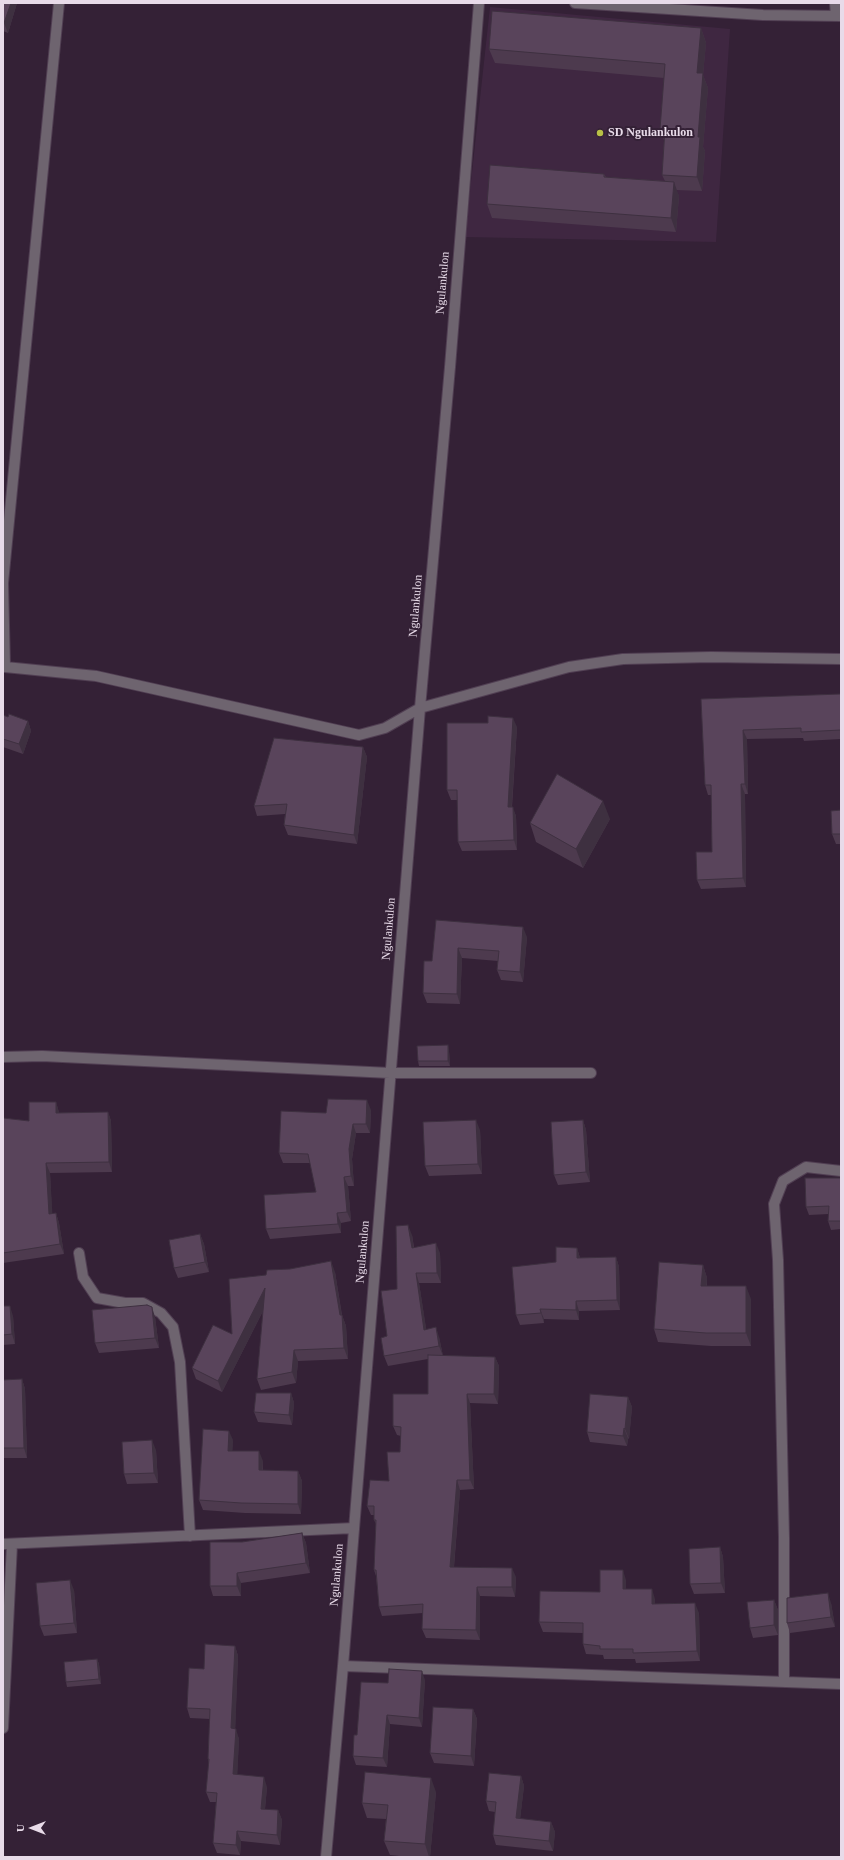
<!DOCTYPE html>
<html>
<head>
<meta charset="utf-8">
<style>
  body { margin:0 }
  #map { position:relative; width:844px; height:1860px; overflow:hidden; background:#342136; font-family:"Times New Roman",serif }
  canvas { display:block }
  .frame { position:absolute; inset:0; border:4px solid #e8dbe9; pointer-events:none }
  .north { position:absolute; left:12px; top:1808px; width:40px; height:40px; -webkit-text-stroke:3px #342136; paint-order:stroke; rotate:270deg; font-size:11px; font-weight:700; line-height:16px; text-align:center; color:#e8dbe9 }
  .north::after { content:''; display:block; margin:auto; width:14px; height:18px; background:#e8dbe9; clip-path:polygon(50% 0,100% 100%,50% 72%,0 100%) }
</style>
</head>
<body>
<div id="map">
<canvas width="844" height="1860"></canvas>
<div class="frame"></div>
<div class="north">U</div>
</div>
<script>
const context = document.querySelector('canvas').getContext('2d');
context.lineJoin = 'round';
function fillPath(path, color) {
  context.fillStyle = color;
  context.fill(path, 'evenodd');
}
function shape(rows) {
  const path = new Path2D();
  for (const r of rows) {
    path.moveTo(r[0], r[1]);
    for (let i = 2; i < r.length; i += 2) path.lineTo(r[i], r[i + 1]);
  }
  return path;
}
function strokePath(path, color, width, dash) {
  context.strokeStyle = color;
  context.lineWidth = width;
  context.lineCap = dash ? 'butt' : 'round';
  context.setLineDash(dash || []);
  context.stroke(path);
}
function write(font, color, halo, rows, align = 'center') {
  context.font = font + ' "Times New Roman",serif';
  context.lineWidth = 4;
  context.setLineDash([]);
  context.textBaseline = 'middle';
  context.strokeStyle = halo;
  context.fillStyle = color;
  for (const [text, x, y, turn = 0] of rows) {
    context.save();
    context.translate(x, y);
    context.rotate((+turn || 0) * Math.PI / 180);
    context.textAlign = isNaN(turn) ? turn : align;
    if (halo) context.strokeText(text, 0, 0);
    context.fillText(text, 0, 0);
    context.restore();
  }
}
fillPath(shape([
  [490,7,730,29,716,242,465,237]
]), '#3f2741');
const minor = shape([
  [59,3,3,583,5,667,96,676,359,735,385,728,420,708,569,667,623,659,711,657,841,659],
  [575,3,763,15,841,16],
  [835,3,836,16],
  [3,1057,42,1056,390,1073,591,1073],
  [79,1253,83,1277,97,1298,125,1303,143,1303,161,1313,173,1327,180,1362,190,1536],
  [3,1544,354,1528],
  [343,1666,841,1684],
  [784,1682,784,1538,778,1260,774,1204,783,1181,806,1167,841,1171],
  [3,1728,12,1544],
  [326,1857,343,1666,420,708,450,367,479,3]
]);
strokePath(minor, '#513f53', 12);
strokePath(minor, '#6e646f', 10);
fillPath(shape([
  [3,3,17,3,8,33,3,31],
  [701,28,706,43,703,75,708,88,703,147,705,151,702,191,676,190,679,196,676,232,492,218,487,204,604,174,606,177,665,181,662,175,664,140,660,129,664,78,495,63,489,49],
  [841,694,841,739,804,741,803,738,747,739,748,794,745,794,746,887,701,889,697,880,712,852,711,795,708,795,705,785,701,699],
  [3,715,8,717,28,721,31,731,23,754,3,747],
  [517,727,512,807,516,816,517,850,462,851,458,842,458,800,451,800,447,790],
  [363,747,367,757,357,844,288,835,284,825,285,814,257,816,254,806],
  [841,810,841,844,836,844,832,834],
  [610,819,583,868,536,842,530,823],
  [436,920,527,937,523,982,501,980,497,970,498,961,462,958,460,1004,427,1003,423,993,432,961],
  [448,1045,449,1051,450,1066,419,1066,418,1061],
  [56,1102,59,1113,108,1112,111,1121,112,1172,50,1173,52,1214,56,1213,59,1223,64,1254,3,1263,3,1118,29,1121],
  [371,1110,370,1133,356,1133,352,1159,354,1186,348,1186,351,1221,341,1223,341,1233,270,1239,266,1229,316,1192,310,1163,283,1163,279,1153,326,1113],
  [583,1120,586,1130,590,1182,558,1185,554,1175],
  [480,1130,482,1174,429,1176,425,1166],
  [841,1178,841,1229,831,1230,828,1221,829,1214,809,1215,806,1207],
  [200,1234,204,1244,209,1272,178,1278,174,1268],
  [412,1235,414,1247,440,1253,441,1283,419,1283,426,1329,439,1337,443,1356,495,1357,499,1366,498,1404,470,1403,474,1489,460,1490,454,1567,516,1577,515,1597,480,1596,480,1640,426,1638,422,1629,423,1613,382,1616,379,1607,376,1576,374,1570,376,1524,374,1520,374,1515,371,1515,367,1506,389,1481,400,1452,401,1436,397,1435,393,1426,428,1394,428,1359,388,1366,384,1356,397,1289],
  [577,1248,580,1258,616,1257,619,1267,620,1310,579,1311,579,1320,544,1319,544,1323,520,1325,516,1315,556,1262],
  [703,1265,707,1278,707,1286,751,1299,751,1346,711,1346,658,1342,654,1329],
  [335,1272,342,1315,346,1326,348,1359,298,1361,296,1383,261,1390,257,1379,263,1311,222,1392,196,1379,192,1368,232,1334,229,1279],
  [3,1306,13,1316,15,1344,3,1345],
  [155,1317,159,1348,99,1353,95,1343],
  [22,1379,25,1389,27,1458,3,1458,3,1380],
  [291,1393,294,1403,292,1425,258,1422,254,1412],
  [628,1397,632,1407,629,1439,628,1438,627,1446,590,1442,587,1432],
  [233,1440,232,1451,263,1461,263,1470,298,1471,302,1481,301,1514,245,1513,203,1510,199,1500],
  [156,1450,158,1483,127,1484,124,1474],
  [302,1533,306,1543,310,1573,241,1583,241,1596,213,1596,210,1586,242,1542],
  [720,1547,723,1557,725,1593,694,1594,690,1584],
  [626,1580,626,1589,655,1599,655,1604,699,1613,700,1661,636,1663,635,1659,604,1659,603,1655,586,1654,583,1644,583,1633,543,1632,539,1622],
  [74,1590,77,1633,44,1636,40,1626],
  [774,1600,778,1610,778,1635,753,1638,750,1628],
  [831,1603,835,1627,790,1633,787,1623],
  [235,1646,238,1656,235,1729,239,1739,237,1774,267,1787,265,1809,278,1810,282,1820,280,1845,241,1841,240,1855,217,1853,213,1843,216,1802,210,1802,206,1792,209,1763,208,1759,210,1719,190,1718,187,1708,204,1669],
  [97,1659,99,1664,101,1684,67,1687,66,1682],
  [425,1680,422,1727,390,1724,387,1767,356,1765,353,1756,388,1683],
  [473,1709,477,1719,474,1766,434,1763,430,1753],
  [521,1776,524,1786,520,1819,551,1822,555,1832,553,1851,496,1845,493,1835,495,1812,489,1811,486,1801],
  [436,1792,430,1857,409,1857,390,1855,384,1841,386,1819,367,1818,362,1803]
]), '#4d3a4e');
fillPath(shape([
  [11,3,17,3,8,33,4,23],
  [701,28,706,43,703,75,708,88,703,147,705,151,702,191,697,177,698,137,697,73],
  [674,182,679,196,676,232,671,218],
  [513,718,517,727,511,816,508,807],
  [28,721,31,731,23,754,19,744],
  [743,730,747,739,748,794,745,784],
  [363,747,367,757,357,844,354,835],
  [741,784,745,794,746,887,743,878],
  [603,801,610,819,583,868,576,849],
  [513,807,516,816,517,850,514,840],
  [523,927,527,937,523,982,520,972],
  [458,948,462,958,460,1004,457,994],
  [448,1045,449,1051,450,1066,448,1061],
  [367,1100,371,1110,370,1133,366,1124],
  [56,1102,59,1112,59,1122,56,1113],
  [108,1112,111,1121,112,1172,109,1162],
  [476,1120,480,1130,482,1174,478,1164],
  [583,1120,586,1130,590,1182,586,1172],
  [353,1124,356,1133,352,1159,354,1186,351,1176,349,1149],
  [46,1163,50,1173,53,1224,49,1214],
  [344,1177,348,1186,351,1221,347,1212],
  [56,1213,59,1223,64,1254,60,1244],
  [337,1213,341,1223,341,1233,338,1224],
  [408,1225,412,1235,415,1258,412,1248],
  [200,1234,204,1244,209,1272,205,1262],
  [436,1243,440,1253,441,1283,437,1273],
  [577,1248,580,1258,577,1258],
  [616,1257,619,1267,620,1310,617,1300],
  [331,1261,335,1272,342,1317,342,1315,346,1326,348,1359,344,1348,340,1315],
  [703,1265,707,1278,706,1299,701,1286],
  [416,1273,419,1283,428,1340,424,1330],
  [746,1286,751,1299,751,1346,746,1333],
  [265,1288,269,1299,222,1392,218,1381],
  [576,1301,579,1311,579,1320,576,1310],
  [10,1306,13,1316,15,1344,12,1334],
  [152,1307,155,1317,159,1348,155,1338],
  [540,1309,544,1319,544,1323,541,1313],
  [436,1327,439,1337,443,1356,439,1346],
  [294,1350,298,1361,296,1383,292,1372],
  [495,1357,499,1366,498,1404,494,1394],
  [22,1379,25,1389,27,1458,24,1448],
  [291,1393,294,1403,292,1425,289,1415],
  [467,1394,470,1403,474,1489,470,1480],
  [628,1397,632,1407,629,1439,625,1429],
  [624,1428,628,1438,627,1446,623,1436],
  [229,1431,233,1440,232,1461,228,1451],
  [152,1440,156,1450,158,1483,154,1473],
  [259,1451,263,1461,262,1480,259,1470],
  [298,1471,302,1481,301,1514,298,1504],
  [457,1480,460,1490,453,1577,450,1567],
  [302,1533,306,1543,310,1573,306,1563],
  [720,1547,723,1557,725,1593,721,1583],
  [512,1568,516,1577,515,1597,512,1587],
  [623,1570,626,1580,626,1599,623,1589],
  [237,1573,241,1583,241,1596,237,1586],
  [70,1580,74,1590,77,1633,74,1623],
  [477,1587,480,1596,480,1640,476,1630],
  [652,1589,655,1599,655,1613,652,1604],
  [828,1593,831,1603,835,1627,831,1617],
  [774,1600,778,1610,778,1635,774,1625],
  [695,1603,699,1613,700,1661,697,1651],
  [235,1646,238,1656,235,1738,231,1728],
  [97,1659,99,1664,101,1684,99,1679],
  [422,1671,425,1680,422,1727,419,1718],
  [473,1709,477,1719,474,1766,471,1756],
  [387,1715,390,1724,387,1767,383,1758],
  [236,1729,239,1739,237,1784,233,1774],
  [521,1776,524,1786,519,1828,516,1818],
  [264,1777,267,1787,264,1819,261,1809],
  [431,1778,436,1792,430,1857,429,1857,425,1844],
  [278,1810,282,1820,280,1845,277,1835],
  [551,1822,555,1832,553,1851,549,1841],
  [237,1831,241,1841,240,1855,236,1845]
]), '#3e3040');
const building = shape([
  [3,3,11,3,4,23,3,22,3,3],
  [492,11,701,28,697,73,703,73,698,137,700,137,697,177,662,175,665,129,660,129,665,64,489,49,492,11],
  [490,165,604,174,604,177,674,182,671,218,487,204,490,165],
  [841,694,841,730,801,732,801,728,743,730,745,784,741,784,743,878,697,880,696,852,712,852,711,785,705,785,701,699,841,694],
  [9,714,28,721,19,744,3,739,3,715,8,717,9,714],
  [488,716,513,718,508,807,513,807,514,840,458,842,457,790,447,790,447,723,488,723,488,716],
  [274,738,363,747,354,835,284,825,287,804,254,806,274,738],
  [557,774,603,801,576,849,530,823,557,774],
  [841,810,841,834,832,834,831,811,841,810],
  [436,920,523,927,520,972,497,970,499,951,458,948,457,994,423,993,424,961,432,961,436,920],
  [448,1045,448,1061,418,1061,417,1046,448,1045],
  [328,1099,367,1100,366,1124,353,1124,349,1149,351,1176,344,1177,347,1212,337,1213,338,1224,266,1229,264,1195,316,1192,308,1154,279,1153,281,1111,326,1113,328,1099],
  [29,1102,56,1102,56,1113,108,1112,109,1162,46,1163,49,1214,56,1213,60,1244,3,1253,3,1118,29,1121,29,1102],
  [476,1120,478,1164,425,1166,423,1122,476,1120],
  [583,1120,586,1172,554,1175,551,1122,583,1120],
  [805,1178,841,1178,841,1221,828,1221,829,1206,806,1207,805,1178],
  [408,1225,412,1248,436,1243,437,1273,416,1273,424,1330,436,1327,439,1346,384,1356,381,1338,387,1336,381,1291,397,1289,396,1226,408,1225],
  [200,1234,205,1262,174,1268,169,1240,200,1234],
  [556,1247,577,1248,577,1258,616,1257,617,1300,576,1301,576,1310,540,1309,541,1313,516,1315,512,1267,556,1262,556,1247],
  [331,1261,340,1315,342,1315,344,1348,294,1350,292,1372,257,1379,265,1288,218,1381,192,1368,213,1325,232,1334,229,1279,266,1275,267,1270,290,1269,331,1261],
  [659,1262,703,1265,701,1286,746,1286,746,1333,706,1333,654,1329,659,1262],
  [147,1305,152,1307,155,1338,95,1343,92,1310,147,1305],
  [3,1306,10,1306,12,1334,3,1335,3,1306],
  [428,1355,495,1357,494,1394,467,1394,470,1480,457,1480,450,1567,512,1568,512,1587,477,1587,476,1630,422,1629,423,1604,379,1607,376,1570,374,1570,376,1520,374,1520,374,1506,367,1506,370,1480,389,1481,387,1452,400,1452,401,1427,393,1426,393,1394,428,1394,428,1355],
  [22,1379,24,1448,3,1448,3,1380,22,1379],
  [256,1393,291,1393,289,1415,254,1412,256,1393],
  [590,1394,628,1397,625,1429,624,1428,623,1436,587,1432,590,1394],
  [203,1429,229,1431,228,1451,259,1451,259,1470,298,1471,298,1504,241,1503,199,1500,203,1429],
  [152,1440,154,1473,124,1474,122,1442,152,1440],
  [302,1533,306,1563,237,1573,237,1586,210,1586,210,1542,242,1542,302,1533],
  [720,1547,721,1583,690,1584,689,1549,720,1547],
  [600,1570,623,1570,623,1589,652,1589,652,1604,695,1603,697,1651,633,1653,633,1649,600,1649,600,1646,583,1644,583,1623,539,1622,540,1591,600,1592,600,1570],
  [70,1580,74,1623,40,1626,36,1583,70,1580],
  [828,1593,831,1617,787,1623,787,1598,828,1593],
  [774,1600,774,1625,750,1628,747,1602,774,1600],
  [205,1644,235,1646,231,1728,236,1729,233,1774,264,1777,261,1809,278,1810,277,1835,237,1831,236,1845,213,1843,217,1793,206,1792,209,1759,208,1759,210,1709,187,1708,189,1668,204,1669,205,1644],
  [97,1659,99,1679,66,1682,64,1662,97,1659],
  [389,1669,422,1671,419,1718,387,1715,383,1758,353,1756,354,1735,357,1735,361,1682,388,1683,389,1669],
  [433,1707,473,1709,471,1756,430,1753,433,1707],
  [365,1772,431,1778,425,1844,384,1841,388,1805,362,1803,365,1772],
  [489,1773,521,1776,516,1818,551,1822,549,1841,493,1835,496,1802,486,1801,489,1773]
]);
fillPath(building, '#59445b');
strokePath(building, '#3e3040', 1);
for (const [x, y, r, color] of [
  [600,133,4,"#b9c146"]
]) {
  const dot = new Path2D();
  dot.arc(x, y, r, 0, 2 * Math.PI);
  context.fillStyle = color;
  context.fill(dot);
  strokePath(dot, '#342136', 1.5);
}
write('bold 12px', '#e8dbe9', '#342136', [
  ["SD Ngulankulon",608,133]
], 'left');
write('12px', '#e8dbe9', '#342136', [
  ["Ngulankulon",443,283,-85],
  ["Ngulankulon",416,606,-85],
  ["Ngulankulon",389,929,-85],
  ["Ngulankulon",363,1252,-85],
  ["Ngulankulon",337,1575,-85]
]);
</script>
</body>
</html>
